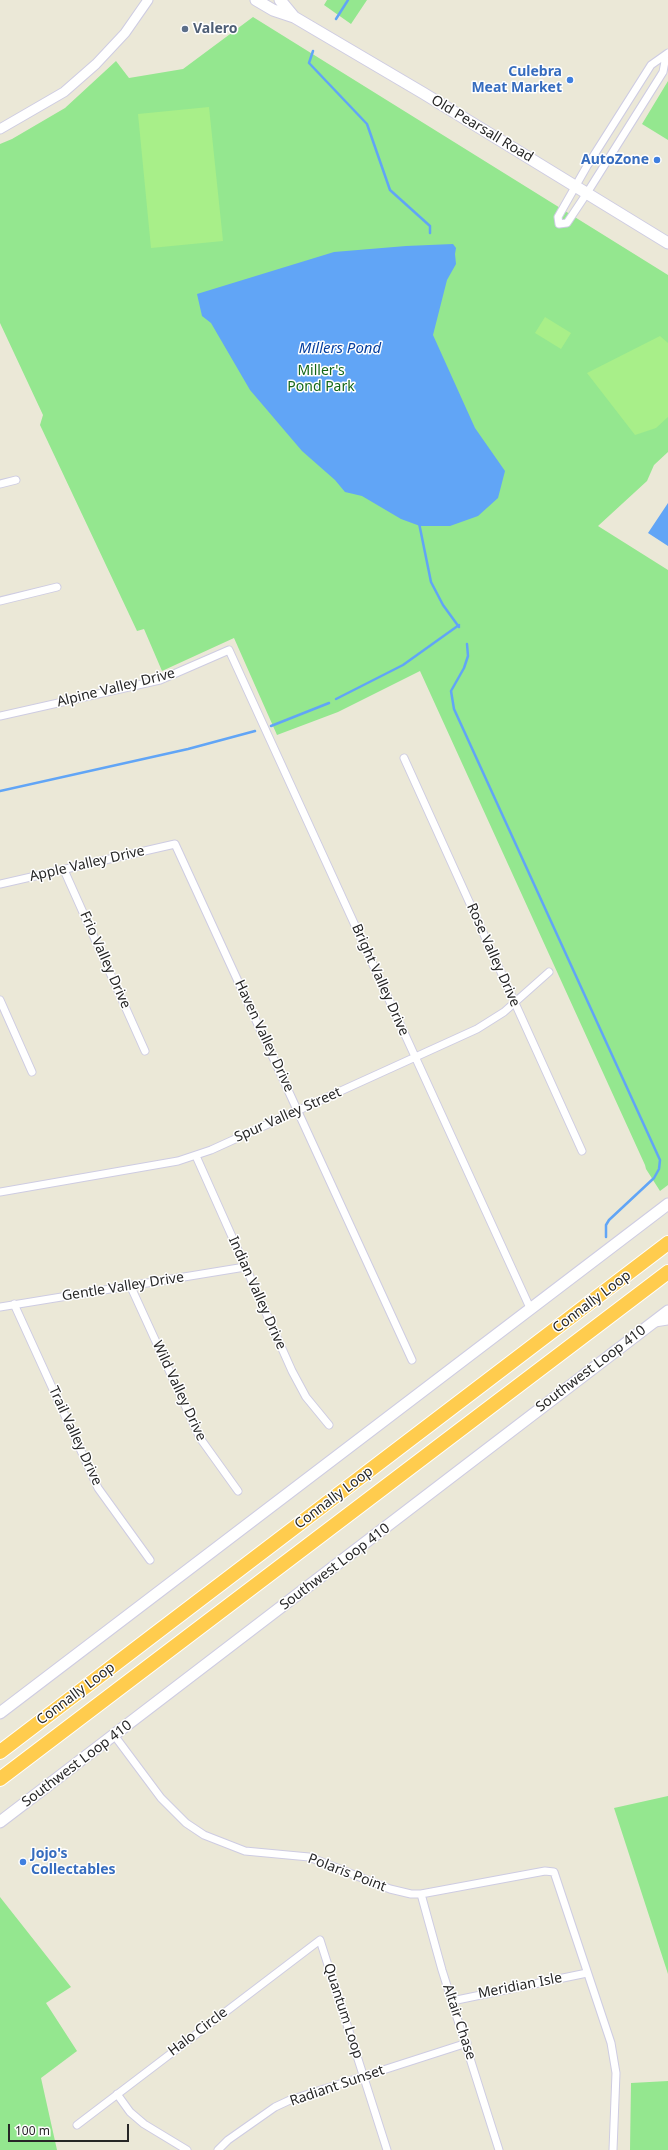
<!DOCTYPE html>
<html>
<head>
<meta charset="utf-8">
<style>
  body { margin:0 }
  #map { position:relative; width:668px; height:2150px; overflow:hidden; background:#ebe8d7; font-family:"Noto Sans",sans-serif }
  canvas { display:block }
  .scale { position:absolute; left:8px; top:2124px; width:121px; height:18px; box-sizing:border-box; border:2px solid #272727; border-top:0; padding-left:5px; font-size:12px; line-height:14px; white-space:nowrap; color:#272727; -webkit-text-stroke:3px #fff; paint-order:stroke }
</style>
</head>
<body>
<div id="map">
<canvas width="668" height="2150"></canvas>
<div class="scale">100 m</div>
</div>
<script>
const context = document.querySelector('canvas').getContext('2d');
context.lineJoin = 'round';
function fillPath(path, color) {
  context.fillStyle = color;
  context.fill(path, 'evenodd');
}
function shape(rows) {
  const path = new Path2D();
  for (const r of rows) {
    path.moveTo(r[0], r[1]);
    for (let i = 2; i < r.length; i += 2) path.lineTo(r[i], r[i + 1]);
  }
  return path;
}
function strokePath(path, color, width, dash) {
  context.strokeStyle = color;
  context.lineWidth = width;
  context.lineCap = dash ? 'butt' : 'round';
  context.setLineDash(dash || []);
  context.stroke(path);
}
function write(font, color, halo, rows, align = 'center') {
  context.font = font + ' "Noto Sans",sans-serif';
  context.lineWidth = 3;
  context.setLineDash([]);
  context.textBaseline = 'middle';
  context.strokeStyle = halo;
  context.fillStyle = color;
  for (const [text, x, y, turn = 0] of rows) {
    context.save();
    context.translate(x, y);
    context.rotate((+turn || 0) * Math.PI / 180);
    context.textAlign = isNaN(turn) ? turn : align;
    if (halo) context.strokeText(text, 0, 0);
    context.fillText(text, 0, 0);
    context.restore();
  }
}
fillPath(shape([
  [327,0,367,0,351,24,324,5],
  [253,17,668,275,668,452,654,465,647,481,598,526,668,570,668,1185,660,1191,646,1169,645,1165,420,671,338,712,277,735,234,638,162,671,144,629,137,631,40,425,43,415,0,323,0,144,12,139,65,108,116,61,129,78,183,69],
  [668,81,668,140,642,124],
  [668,1796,668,1974,614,1808],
  [0,1897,71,1987,46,2003,77,2051,41,2078,57,2150,0,2150],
  [668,2081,668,2150,630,2150,631,2083]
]), '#94e78f');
fillPath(shape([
  [209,107,223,241,151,248,138,114],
  [545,317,571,333,561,349,535,333],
  [660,336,668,343,668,417,656,428,635,435,587,373]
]), '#a8ef89');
fillPath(shape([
  [453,244,456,248,455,254,456,264,447,280,433,335,475,428,505,471,498,498,478,516,450,526,420,526,401,519,362,496,345,492,335,480,302,451,250,390,211,323,202,316,197,294,334,252,406,246],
  [668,503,668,546,648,533]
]), '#61a5f6');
strokePath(shape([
  [336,19,348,0],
  [313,51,309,63,367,124,390,190,430,226,430,233],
  [419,523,431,582,443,605,459,627],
  [467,644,468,656,464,668,451,691,454,709,660,1160,659,1169,654,1178,609,1220,606,1225,606,1237],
  [336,699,403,665,459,625],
  [271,726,329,703],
  [0,791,188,749,255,731]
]), '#61a5f6', 2.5);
const minor = shape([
  [666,56,663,72,587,193,567,223,559,224,558,217,587,166,651,65,668,53],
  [0,484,16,480],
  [0,601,57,587],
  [0,716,160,680,229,650,531,1310],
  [404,758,582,1151],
  [64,870,145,1051],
  [0,884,175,844,412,1360],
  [0,1000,32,1072],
  [196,1156,292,1371,306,1397,329,1425],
  [0,1192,178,1161,211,1150,477,1029,504,1012,549,972],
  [130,1285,200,1438,238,1491],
  [14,1304,98,1488,150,1560],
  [0,1307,245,1267],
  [655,1323,668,1321],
  [114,1735,161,1798,186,1823,204,1835,245,1851,309,1857,390,1889,411,1894,421,1894,545,1871,554,1872,611,2043,616,2073,613,2150],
  [421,1894,442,1970,499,2150],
  [452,2001,587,1973],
  [117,2094,130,2112,144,2124,187,2150],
  [77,2125,320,1940,387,2150],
  [218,2150,228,2140,275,2107,290,2100,467,2043]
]);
const tertiary = shape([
  [0,129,64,92,96,64,125,33,148,0]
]);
const secondary = shape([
  [256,0,273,10,294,17,423,93,668,243],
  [280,0,294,17],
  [0,1713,668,1204],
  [0,1822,668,1311]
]);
const motorway = shape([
  [0,1752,668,1243],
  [0,1779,668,1272]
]);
strokePath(minor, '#cecce2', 9);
strokePath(tertiary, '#cecce2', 11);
strokePath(secondary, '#cecce2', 13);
strokePath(motorway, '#fff', 16);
strokePath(minor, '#fff', 7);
strokePath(tertiary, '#fff', 9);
strokePath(secondary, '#fff', 11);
strokePath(motorway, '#ffcc4e', 14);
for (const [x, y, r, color] of [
  [185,29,4,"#5c6f8a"],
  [570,80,4,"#3f7fe0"],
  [657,160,4,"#3f7fe0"],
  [23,1862,4,"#3f7fe0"]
]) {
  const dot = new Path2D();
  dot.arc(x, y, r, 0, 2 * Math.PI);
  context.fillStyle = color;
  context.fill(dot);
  strokePath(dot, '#fff', 1.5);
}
write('bold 14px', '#4e5e75', '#fff', [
  ["Valero",193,29]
], 'left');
write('bold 14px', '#366cbe', '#fff', [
  ["Culebra",562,72],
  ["Meat Market",562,88],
  ["AutoZone",649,160],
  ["Jojo's",31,1854,"left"],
  ["Collectables",31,1870,"left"]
], 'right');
write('14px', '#272727', '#fff', [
  ["Old Pearsall Road",482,129,31],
  ["Alpine Valley Drive",116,688,-14],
  ["Apple Valley Drive",87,864,-13],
  ["Rose Valley Drive",493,955,66],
  ["Frio Valley Drive",105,960,66],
  ["Bright Valley Drive",380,980,66],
  ["Haven Valley Drive",264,1036,65],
  ["Spur Valley Street",288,1115,-24],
  ["Gentle Valley Drive",123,1287,-9],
  ["Indian Valley Drive",257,1293,66],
  ["Connally Loop",592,1302,-37],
  ["Southwest Loop 410",591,1369,-37],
  ["Wild Valley Drive",179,1391,65],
  ["Trail Valley Drive",75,1436,65],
  ["Connally Loop",334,1498,-37],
  ["Southwest Loop 410",335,1567,-37],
  ["Connally Loop",76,1694,-37],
  ["Southwest Loop 410",77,1764,-37],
  ["Polaris Point",347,1873,21],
  ["Meridian Isle",520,1986,-11],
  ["Quantum Loop",343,2011,72],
  ["Altair Chase",459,2022,72],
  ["Halo Circle",198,2032,-37],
  ["Radiant Sunset",337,2086,-19]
]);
write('14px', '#14671a', '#fff', [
  ["Miller's",321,371],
  ["Pond Park",321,387]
]);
write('italic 15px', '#043e9e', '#fff', [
  ["Millers Pond",340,349]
]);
</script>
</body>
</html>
